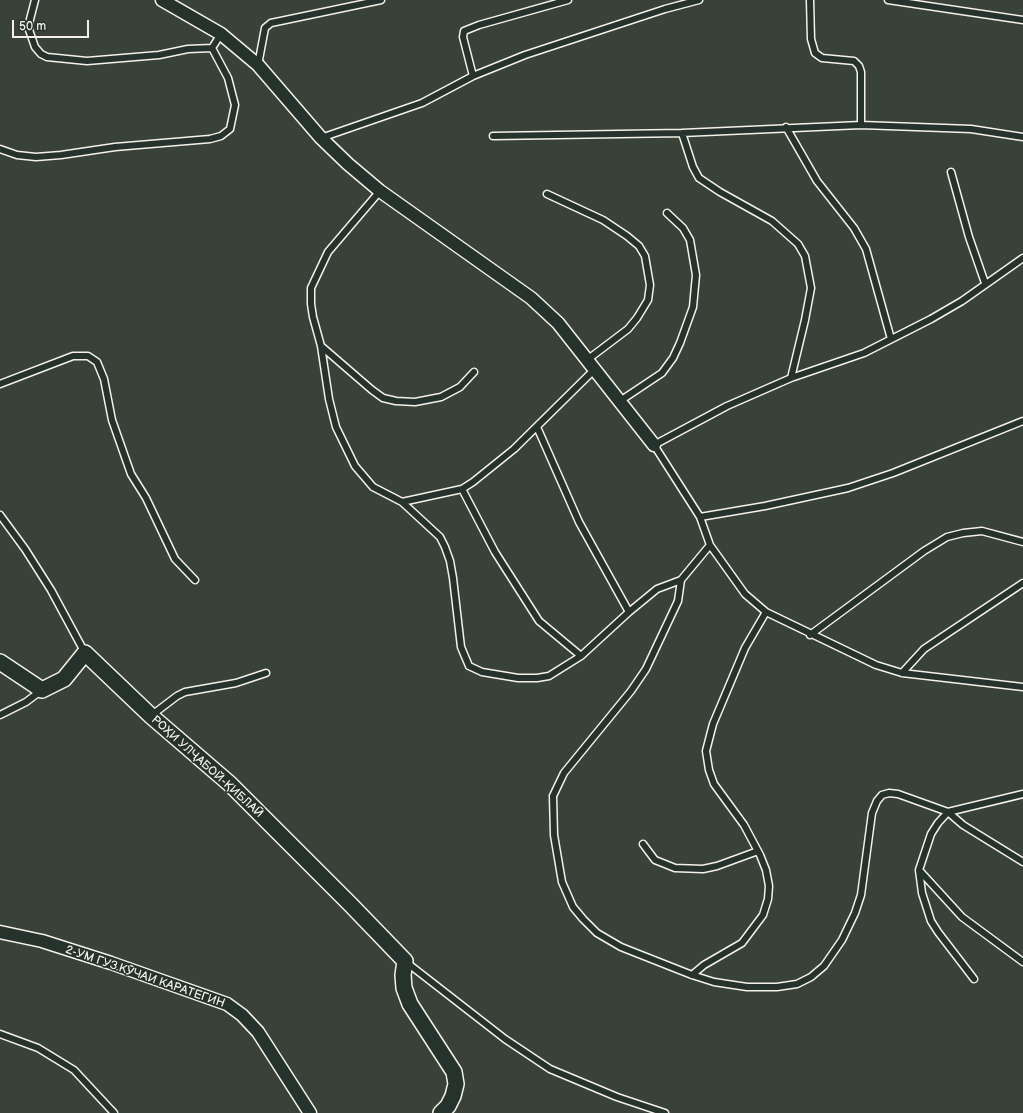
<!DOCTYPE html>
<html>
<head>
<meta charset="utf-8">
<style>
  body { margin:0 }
  #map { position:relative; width:1023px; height:1113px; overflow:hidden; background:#394238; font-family:"Balsamiq Sans",sans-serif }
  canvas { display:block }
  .scale { position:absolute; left:12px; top:20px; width:77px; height:18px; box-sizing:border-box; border:2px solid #f4f1e8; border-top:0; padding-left:5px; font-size:12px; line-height:14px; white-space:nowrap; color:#f4f1e8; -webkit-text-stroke:3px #26332d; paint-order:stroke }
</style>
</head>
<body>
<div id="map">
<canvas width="1023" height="1113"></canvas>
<div class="scale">50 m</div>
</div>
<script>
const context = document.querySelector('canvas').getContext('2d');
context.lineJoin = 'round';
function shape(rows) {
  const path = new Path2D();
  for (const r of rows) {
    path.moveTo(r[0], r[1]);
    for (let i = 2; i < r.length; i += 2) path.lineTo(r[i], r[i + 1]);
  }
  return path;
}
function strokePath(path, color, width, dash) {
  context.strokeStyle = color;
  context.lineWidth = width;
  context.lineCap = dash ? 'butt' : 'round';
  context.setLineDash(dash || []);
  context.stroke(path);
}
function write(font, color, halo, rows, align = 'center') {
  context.font = font + ' "Balsamiq Sans",sans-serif';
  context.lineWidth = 3;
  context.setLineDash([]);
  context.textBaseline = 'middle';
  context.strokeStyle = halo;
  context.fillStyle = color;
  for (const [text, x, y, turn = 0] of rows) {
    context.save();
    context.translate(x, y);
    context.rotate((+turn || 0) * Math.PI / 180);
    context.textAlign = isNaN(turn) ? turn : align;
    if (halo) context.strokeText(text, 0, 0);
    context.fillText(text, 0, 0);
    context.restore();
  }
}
const service = shape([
  [35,0,28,27,35,47,41,54,47,57,87,61,159,55,188,49,212,48,221,34],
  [810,0,811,39,815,53,822,58,854,61,859,66,861,72,861,125,971,129,1023,137],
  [888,0,1023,20],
  [258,65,265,28,271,23,381,0],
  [473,76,463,37,464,31,479,25,568,0],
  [786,127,817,181,854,228,866,249,891,339],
  [493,136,682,133],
  [321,138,422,103,473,76,525,55,665,9,699,0],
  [0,149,17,155,36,157,61,155,115,147,210,139,221,136,230,129,235,105,228,78,212,48],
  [951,172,969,237,985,283],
  [380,191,328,252,311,288,311,304,313,317,321,346,329,399,336,427,355,466,373,487,402,502,440,537,445,547,450,561,453,578,461,647,469,666,482,672,518,678,537,678,549,676,581,656,629,612,657,589,681,580],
  [547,194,603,220,627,236,639,246,645,256,650,285,648,300,637,318,628,329,587,360],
  [1023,258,962,301,931,319,864,353,791,378,727,406,654,445,700,517,710,545,745,594,766,612,876,665,902,673,1023,687],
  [321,346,372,390,383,398,396,401,415,402,441,397,460,387,474,372],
  [791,378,805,320,811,288,805,256,798,244,772,221,720,192,699,178,693,167,682,133,861,125],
  [0,384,73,356,88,356,97,362,104,379,112,420,131,474,146,498,175,559,195,580],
  [620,401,662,373,673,358,680,343,693,307,696,275,690,240,683,228,667,213],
  [537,427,579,522,629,612],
  [462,489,495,552,539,621,581,656],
  [402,502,462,489,473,482,514,449,595,369],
  [0,515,25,549,51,590,85,653],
  [700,517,765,506,848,488,893,473,1023,421],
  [710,545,681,580,678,601,646,669,631,691,564,773,553,796,554,835,562,882,573,907,583,919,597,933,621,947,692,975,714,982,747,987,777,987,797,984,811,977,824,966,842,940,855,913,861,895,872,813,877,801,882,795,889,793,898,794,948,812,963,825,1023,862],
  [810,635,924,551,947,537,963,533,982,531,1023,542],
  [902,673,924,649,1023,583],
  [0,715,26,702,42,690],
  [152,715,177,696,185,692,236,683,266,673],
  [1023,794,948,812,938,823,931,834,919,870,962,917,1023,962],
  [643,844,655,860,675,868,703,869,717,866,758,851],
  [919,870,922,893,931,921,938,932,974,979],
  [406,962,505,1039,550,1069,617,1097,665,1113],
  [692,975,704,965,742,943,763,915,768,899,769,886,766,870,760,855,744,825,714,784,709,770,706,751,713,724,745,648,766,612],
  [0,1034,38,1048,74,1070,114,1113]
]);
const minor = shape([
  [162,0,221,34,258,65,321,138,348,164,380,191,531,298,558,323,654,445],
  [0,932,42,941,111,963,227,1004,242,1015,258,1032,310,1113]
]);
const tertiary = shape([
  [0,662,42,690,64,679,85,653,151,716,230,784,350,904,405,961,403,975,404,988,410,1004,454,1072,456,1084,453,1096,448,1106,441,1113]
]);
strokePath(service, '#f4f1e8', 9);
strokePath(minor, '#f4f1e8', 15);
strokePath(tertiary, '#f4f1e8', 18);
strokePath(service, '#26332d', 6);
strokePath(minor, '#26332d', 12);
strokePath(tertiary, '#26332d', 15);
write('12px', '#f4f1e8', '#26332d', [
  ["РОҲИ УЛҶАБОЙ-ҚИБЛАӢ",207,767,42],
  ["2-УМ ГУЗ.КӮЧАИ КАРАТЕГИН",145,977,19]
]);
</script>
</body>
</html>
